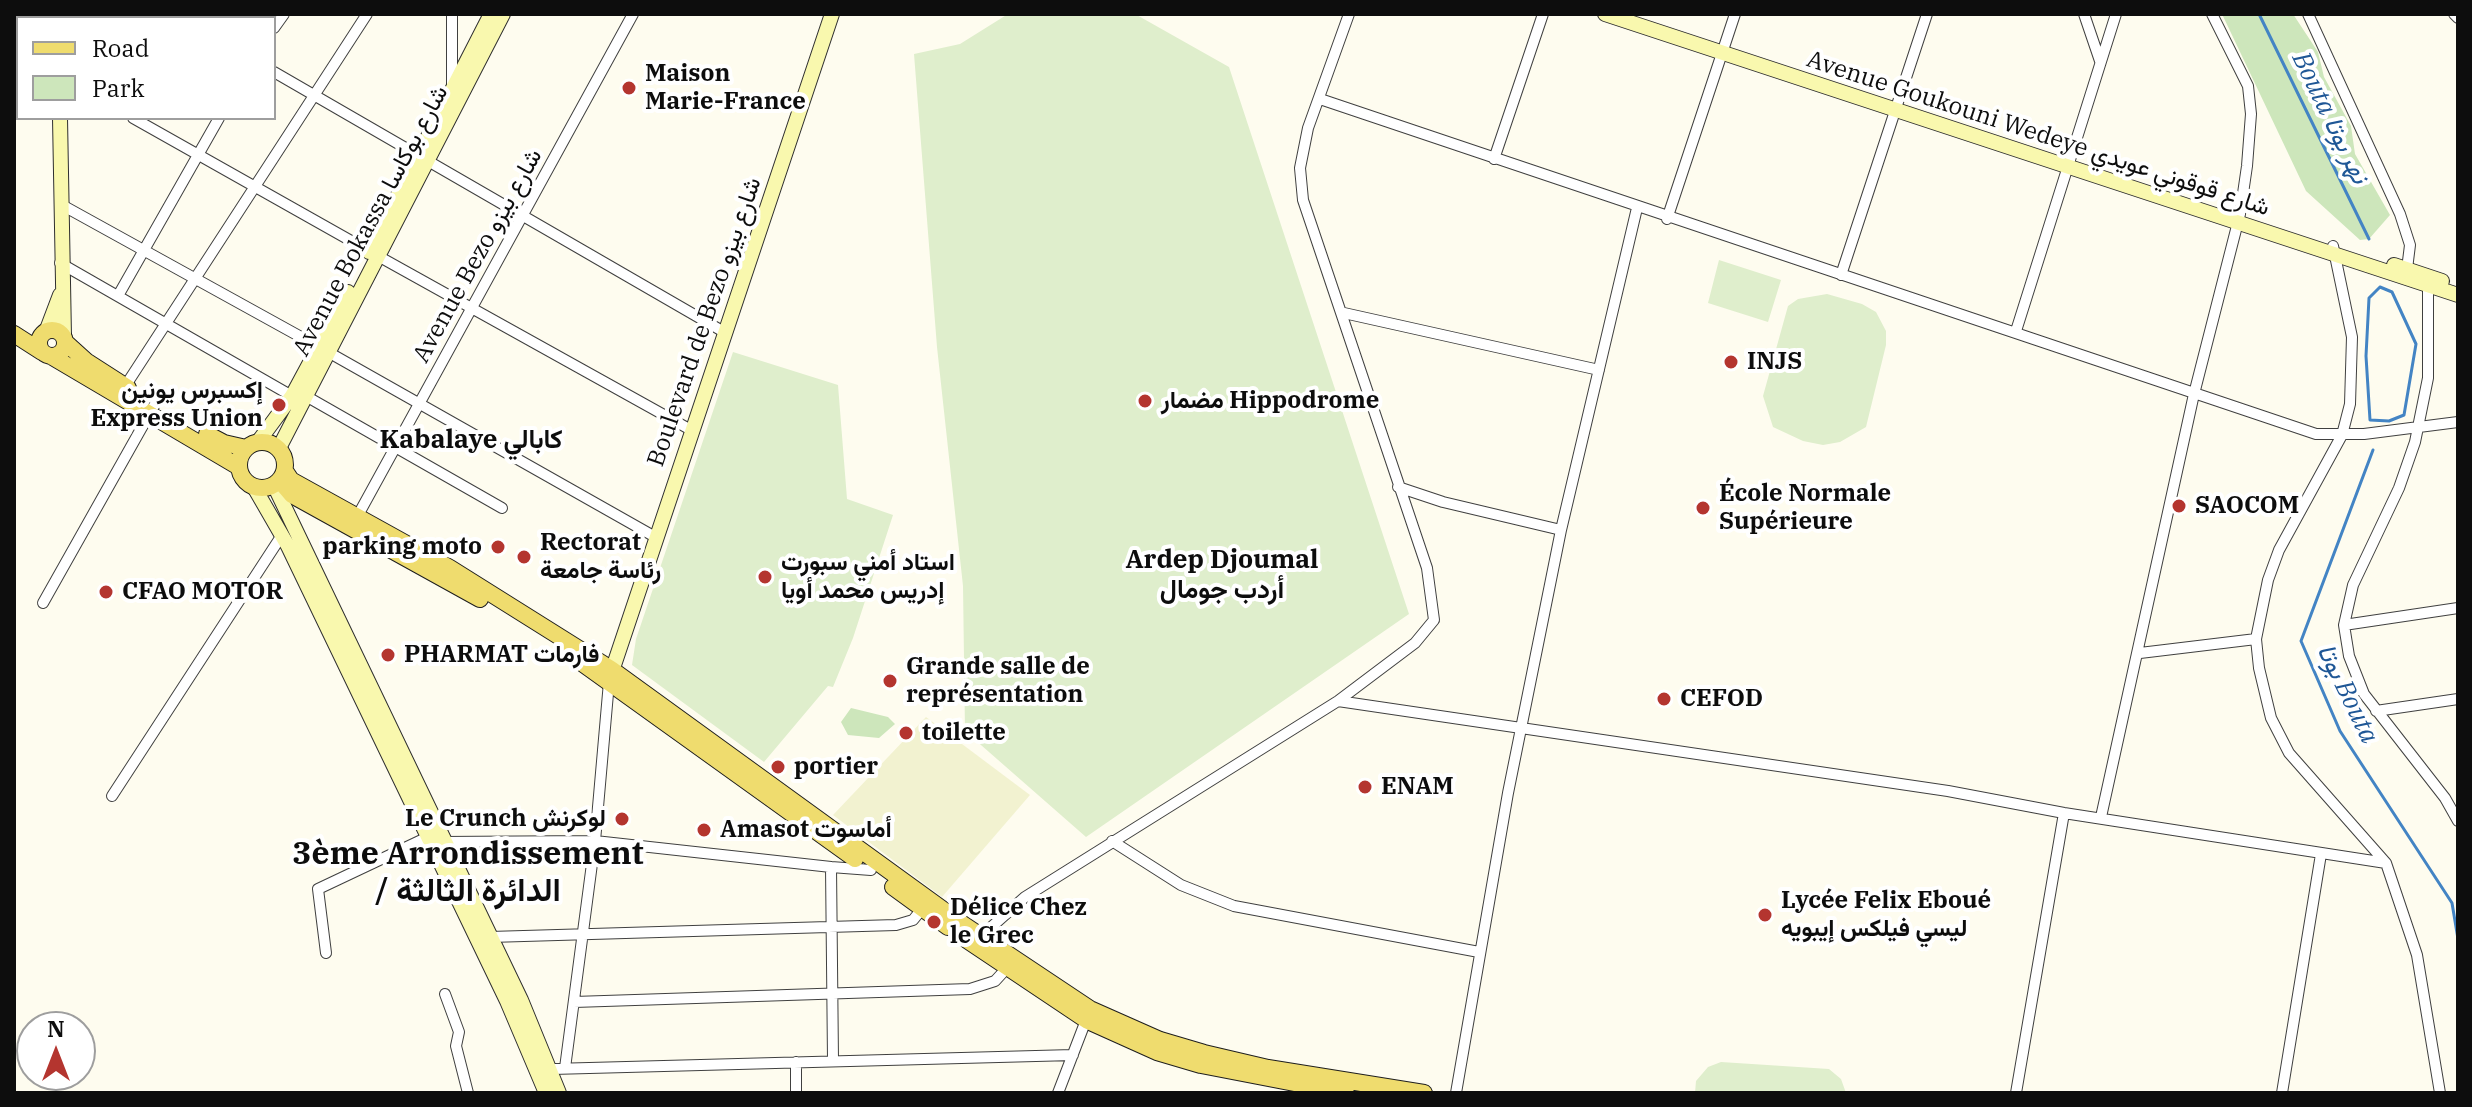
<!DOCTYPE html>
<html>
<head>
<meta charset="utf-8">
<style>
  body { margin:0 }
  #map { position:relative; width:2472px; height:1107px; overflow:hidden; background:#fefcef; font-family:"IBM Plex Serif",serif }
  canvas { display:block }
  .frame { position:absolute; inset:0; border:16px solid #0d0d0d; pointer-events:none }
  .legend { position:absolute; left:16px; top:16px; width:260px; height:104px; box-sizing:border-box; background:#fff; border:2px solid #9e9e9e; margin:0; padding:10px 14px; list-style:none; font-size:24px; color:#0d0d0d }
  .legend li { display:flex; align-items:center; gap:16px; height:40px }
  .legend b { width:40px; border:2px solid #9e9e9e }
  .north { position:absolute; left:16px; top:1011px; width:80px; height:80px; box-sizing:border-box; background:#fff; border:2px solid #9e9e9e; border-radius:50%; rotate:0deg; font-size:22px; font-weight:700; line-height:32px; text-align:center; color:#0d0d0d }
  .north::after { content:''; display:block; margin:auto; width:28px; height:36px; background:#b4352f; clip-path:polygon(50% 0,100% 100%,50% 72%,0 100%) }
</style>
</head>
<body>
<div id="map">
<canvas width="2472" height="1107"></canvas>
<div class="frame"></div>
<ul class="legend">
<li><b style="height:10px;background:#efdc6e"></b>Road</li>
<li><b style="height:22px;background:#cde6bb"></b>Park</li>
</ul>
<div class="north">N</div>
</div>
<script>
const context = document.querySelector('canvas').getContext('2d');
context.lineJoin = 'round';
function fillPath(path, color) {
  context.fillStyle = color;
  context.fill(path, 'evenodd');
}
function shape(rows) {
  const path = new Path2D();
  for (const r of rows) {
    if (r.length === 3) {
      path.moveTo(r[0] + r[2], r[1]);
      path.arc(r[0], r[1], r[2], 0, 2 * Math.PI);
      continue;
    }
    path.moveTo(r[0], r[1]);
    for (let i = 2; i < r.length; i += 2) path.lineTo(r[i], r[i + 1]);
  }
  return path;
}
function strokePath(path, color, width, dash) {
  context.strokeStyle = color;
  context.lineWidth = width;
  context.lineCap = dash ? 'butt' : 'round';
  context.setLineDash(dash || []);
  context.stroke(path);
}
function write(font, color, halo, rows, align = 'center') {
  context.font = font + ' "IBM Plex Serif",Vazirmatn,serif';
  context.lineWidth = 8;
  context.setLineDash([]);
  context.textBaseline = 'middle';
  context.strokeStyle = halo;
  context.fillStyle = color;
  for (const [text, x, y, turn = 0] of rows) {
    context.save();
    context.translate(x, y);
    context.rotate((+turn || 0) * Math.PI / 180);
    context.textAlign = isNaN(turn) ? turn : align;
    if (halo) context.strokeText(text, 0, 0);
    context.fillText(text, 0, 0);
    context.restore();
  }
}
fillPath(shape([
  [926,717,1030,795,942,897,833,815]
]), '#f2f2d0');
fillPath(shape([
  [2222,14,2293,14,2318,52,2324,77,2351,126,2355,154,2390,215,2369,239,2360,240,2306,191],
  [851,708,888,717,895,724,879,738,848,735,841,722]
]), '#cde6bb');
fillPath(shape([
  [1008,14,1135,14,1229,67,1409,614,1086,837,965,731,963,586,937,347,914,54,960,44],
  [1719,260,1781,280,1768,322,1708,303],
  [1827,294,1862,304,1876,312,1886,331,1886,345,1866,427,1840,442,1823,445,1803,441,1773,427,1763,396,1788,306,1798,299],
  [733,352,838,385,847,499,893,515,853,638,833,687,828,686,764,762,632,665,636,639],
  [1721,1062,1829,1069,1841,1079,1846,1093,1695,1093,1696,1081,1708,1067]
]), '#dfeecc');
strokePath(shape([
  [2259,14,2369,239],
  [2380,287,2392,292,2416,344,2404,415,2389,421,2370,420,2366,356,2369,298,2380,287],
  [2373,450,2301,641,2340,731,2452,903,2458,939]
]), '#4384c4', 3);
const street = shape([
  [175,14,181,18],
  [452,14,452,89],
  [2084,14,2100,61],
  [2308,14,2400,214,2410,245,2407,269],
  [2454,14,2458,18],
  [274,28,284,14],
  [274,72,724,332],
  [1320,99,2316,434,2364,434,2458,422],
  [133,118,369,251],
  [1494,159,1543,14],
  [60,204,319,347],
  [1667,219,1735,14],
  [2333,246,2352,337,2350,404,2342,435,2279,550,2268,580,2256,639,2259,668,2271,718,2289,753,2386,863,2417,955,2440,1093],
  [378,256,691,430],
  [60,263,292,396],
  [1841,275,1927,14],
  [2428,286,2428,378,2415,442,2399,488,2353,585,2344,625,2349,656,2364,694,2445,798,2458,821],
  [119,294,219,118],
  [1344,313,1599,370],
  [2016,331,2116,14],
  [328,352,657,538],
  [124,388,367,14],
  [304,395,502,508],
  [1398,487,1443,502,1561,530],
  [357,517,633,14],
  [43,603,155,404],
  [2344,625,2458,608],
  [2140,653,2256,639],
  [1338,701,1948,791,2064,813,2386,863],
  [2376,711,2458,699],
  [112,796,282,535],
  [2101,817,2194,394,2240,214,2247,166,2251,114,2248,86,2212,14],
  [1112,841,1181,885,1234,906,1479,952],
  [441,842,595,841,831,867],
  [490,937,896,925,913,920,922,909],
  [979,938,1025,897,1338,701,1415,643,1434,620,1427,568,1303,200,1300,168,1308,128,1349,14],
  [326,953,318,889,428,837],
  [445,994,459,1032,456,1046,468,1093],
  [574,1002,970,989,995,981,1006,969],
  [833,1060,831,867,871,870],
  [796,1062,796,1093],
  [565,1068,595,841,609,682],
  [552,1069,1073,1055],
  [1058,1093,1088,1015],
  [1456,1093,1508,793,1561,530,1637,208],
  [2016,1093,2064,813],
  [2282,1093,2321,854]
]);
const secondary = shape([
  [57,14,57,18],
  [1605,14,2458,295],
  [60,118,64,337],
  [369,252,491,14],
  [2394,265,2442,281],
  [46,332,60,295],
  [258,442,292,396,348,292],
  [279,448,503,14],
  [274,485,521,1000,559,1093],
  [254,487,288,546,507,1001,546,1093],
  [610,677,832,14]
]);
const primary = shape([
  [52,343,13],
  [14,334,42,352],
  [65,342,86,361,128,388],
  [51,356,239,467],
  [207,434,224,443,246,448],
  [262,465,23],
  [285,471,291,480,450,568,611,669,964,925,1090,1009,1160,1040,1204,1053,1268,1068,1424,1093],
  [280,481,292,495,480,599],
  [568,653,855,859],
  [893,887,948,927],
  [967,940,1088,1021,1157,1052,1201,1065,1346,1093]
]);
strokePath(street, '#404040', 12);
strokePath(secondary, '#2f2f2f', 16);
strokePath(primary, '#1e1e1e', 18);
strokePath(street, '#fff', 10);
strokePath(secondary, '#f9f8ae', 14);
strokePath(primary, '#efdc6e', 16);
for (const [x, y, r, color] of [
  [629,88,8,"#b4352f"],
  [1731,362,8,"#b4352f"],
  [1145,401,8,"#b4352f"],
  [279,405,8,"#b4352f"],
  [2179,506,8,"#b4352f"],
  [1703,508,8,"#b4352f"],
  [498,547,8,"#b4352f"],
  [524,557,8,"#b4352f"],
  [765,577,8,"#b4352f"],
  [106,592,8,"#b4352f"],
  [388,655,8,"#b4352f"],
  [890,681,8,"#b4352f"],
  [1664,699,8,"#b4352f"],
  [906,733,8,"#b4352f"],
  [778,767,8,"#b4352f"],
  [1365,787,8,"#b4352f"],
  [622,819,8,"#b4352f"],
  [704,830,8,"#b4352f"],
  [1765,915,8,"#b4352f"],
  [934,922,8,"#b4352f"]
]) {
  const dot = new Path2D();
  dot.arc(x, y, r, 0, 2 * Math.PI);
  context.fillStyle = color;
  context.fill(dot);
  strokePath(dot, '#fff', 3);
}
write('bold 24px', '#0d0d0d', '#fff', [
  ["Maison",645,74],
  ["Marie-France",645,102],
  ["INJS",1747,362],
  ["إكسبرس يونين",263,391,"right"],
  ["Express Union",263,419,"right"],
  ["مضمار Hippodrome",1161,401],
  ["École Normale",1719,494],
  ["Supérieure",1719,522],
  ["SAOCOM",2195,506],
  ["Rectorat",540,543],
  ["رئاسة جامعة",540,571],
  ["parking moto",482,547,"right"],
  ["استاد أمني سبورت",781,563],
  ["إدريس محمد أويا",781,591],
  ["CFAO MOTOR",122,592],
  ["PHARMAT فارمات",404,655],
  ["Grande salle de",906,667],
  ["représentation",906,695],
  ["CEFOD",1680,699],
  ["toilette",922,733],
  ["portier",794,767],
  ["ENAM",1381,787],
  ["Le Crunch لوكرنش",606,819,"right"],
  ["Amasot أماسوت",720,830],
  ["Lycée Felix Eboué",1781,901],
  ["ليسي فيلكس إيبويه",1781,929],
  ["Délice Chez",950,908],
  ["le Grec",950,936]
], 'left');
write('24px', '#0d0d0d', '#fff', [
  ["Avenue Goukouni Wedeye شارع قوقوني عويدي",2038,134,18],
  ["Avenue Bokassa شارع بوكاسا",371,221,-62],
  ["Avenue Bezo شارع بيزو",478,256,-61],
  ["Boulevard de Bezo شارع بيزو",705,322,-71]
]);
write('italic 26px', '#1f5796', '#fff', [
  ["Bouta نهر بوتا",2330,118,64],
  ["بوتا Bouta",2347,694,64]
]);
write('bold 26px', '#0d0d0d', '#fff', [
  ["Kabalaye كابالي",471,440],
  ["Ardep Djoumal",1222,560],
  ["أردب جومال",1222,590]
]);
write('bold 32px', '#0d0d0d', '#fff', [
  ["3ème Arrondissement",468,855],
  ["/ الدائرة الثالثة",468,892]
]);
</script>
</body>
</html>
